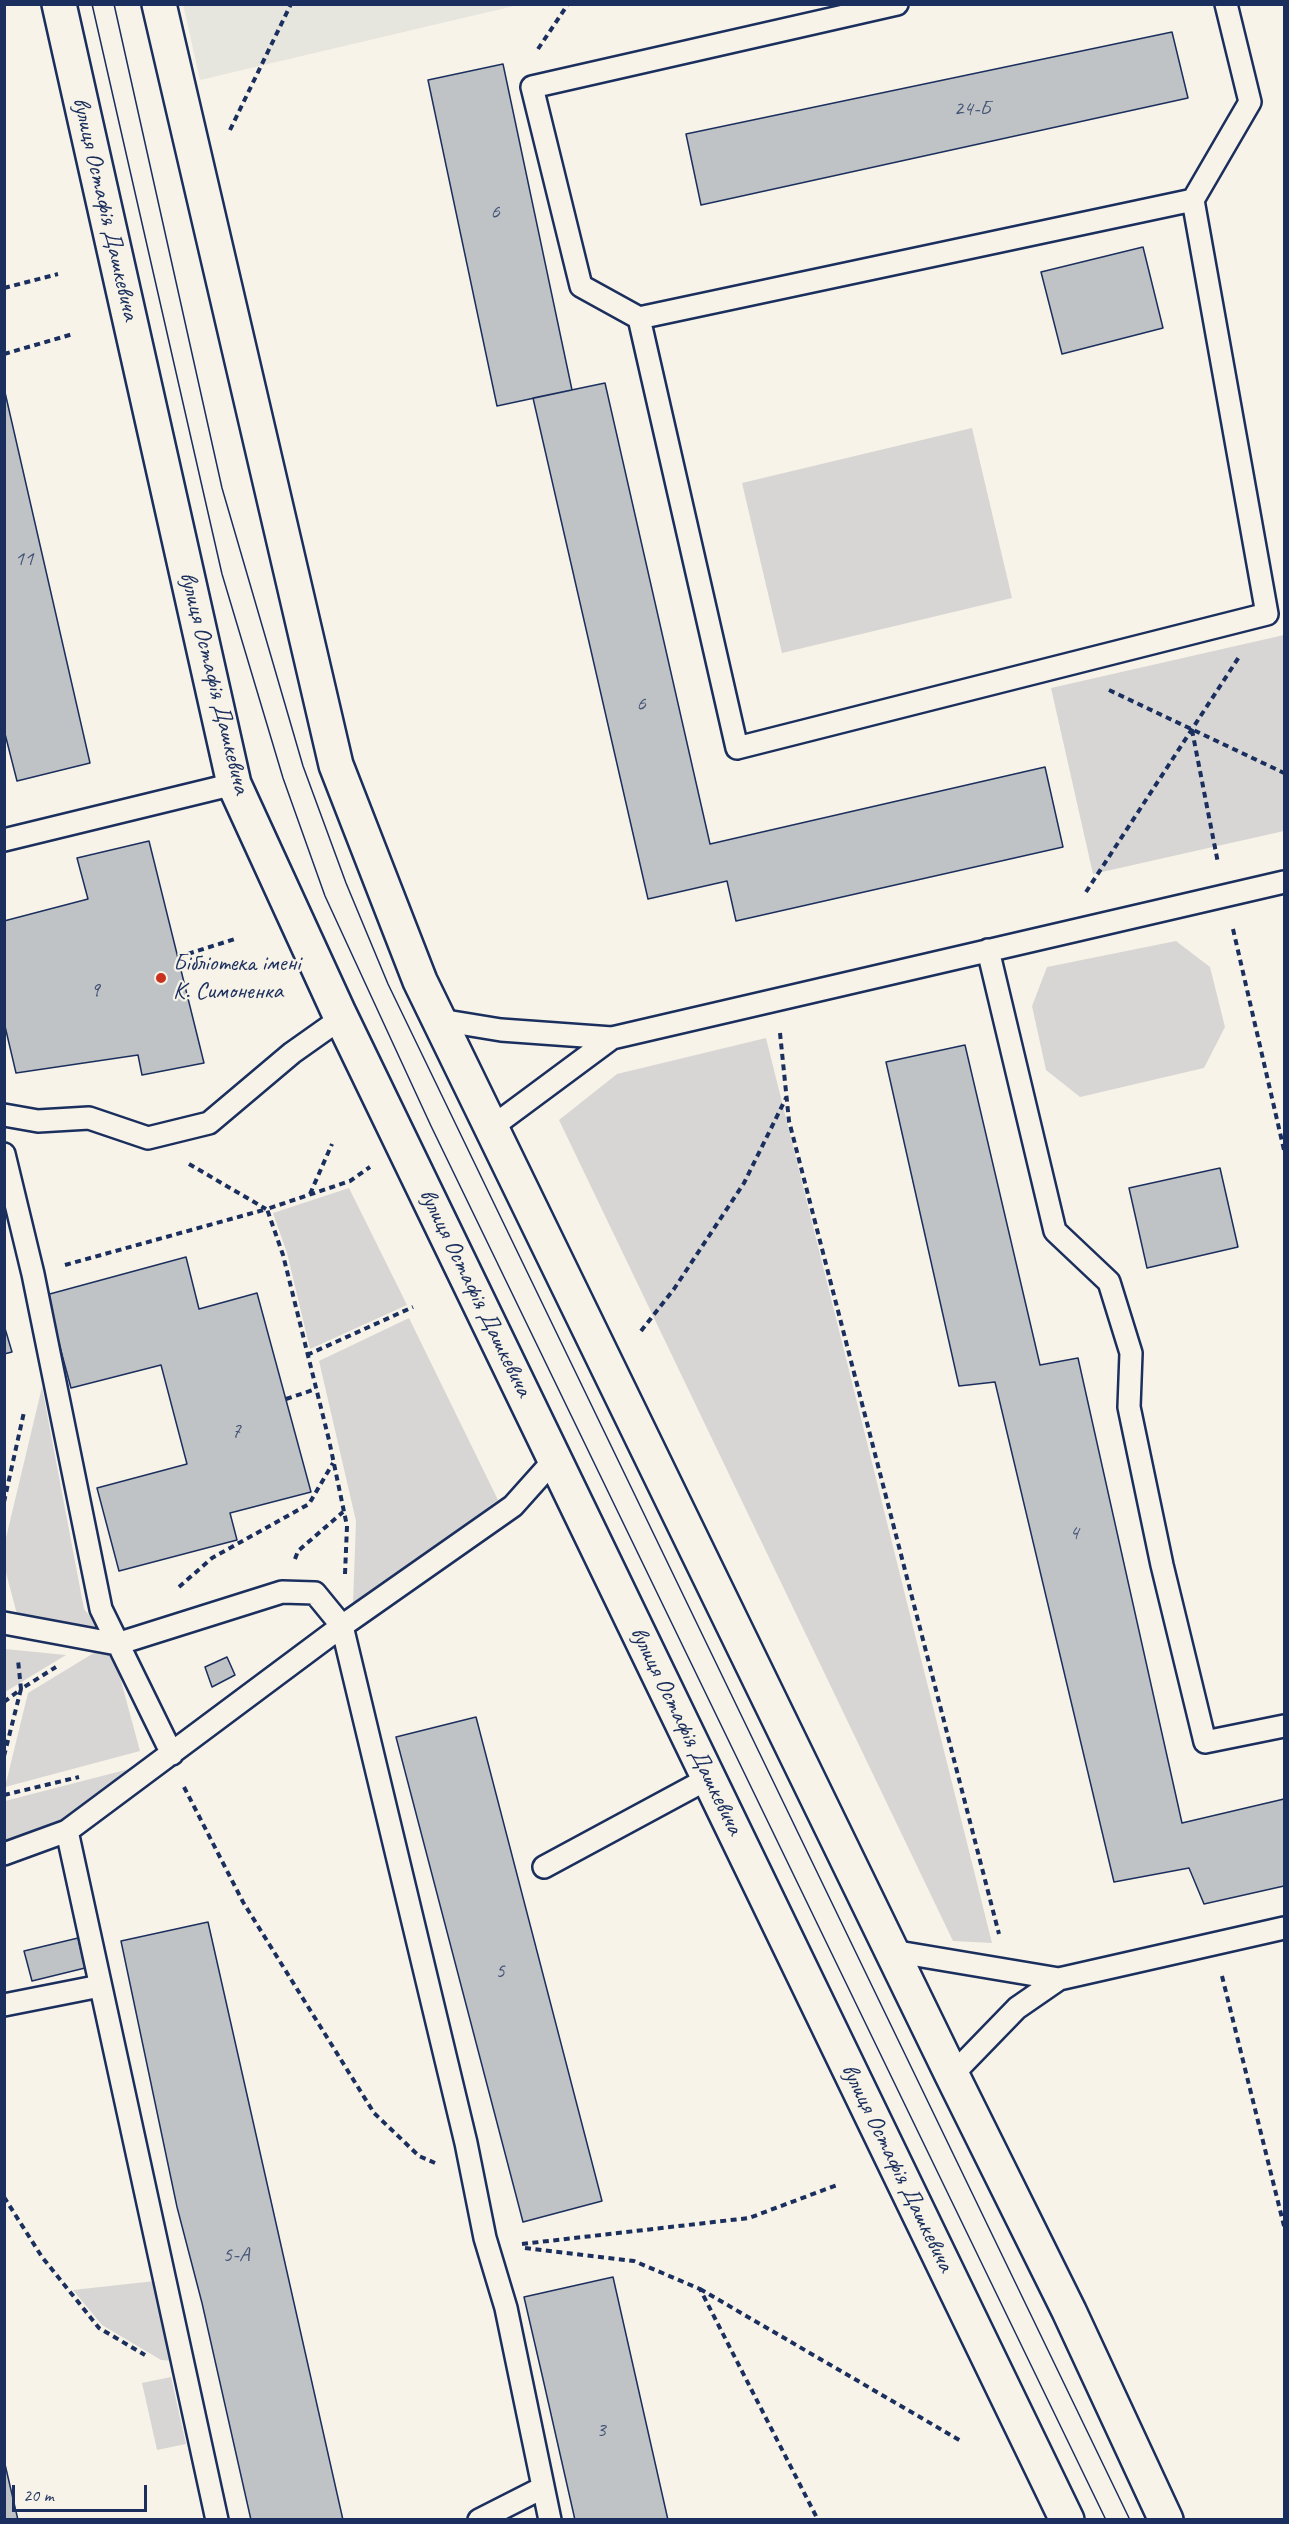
<!DOCTYPE html>
<html>
<head>
<meta charset="utf-8">
<style>
  body { margin:0 }
  #map { position:relative; width:1289px; height:2524px; overflow:hidden; background:#f7f3e8; font-family:Caveat,sans-serif }
  canvas { display:block }
  .frame { position:absolute; inset:0; border:6px solid #1b2f5e; pointer-events:none }
  .scale { position:absolute; left:12px; top:2485px; width:135px; height:27px; box-sizing:border-box; border:3px solid #1b2f5e; border-top:0; padding-left:8px; font-size:18px; line-height:21px; white-space:nowrap; color:#1b2f5e; -webkit-text-stroke:4px #f7f3e8; paint-order:stroke }
</style>
</head>
<body>
<div id="map">
<canvas width="1289" height="2524"></canvas>
<div class="frame"></div>
<div class="scale">20 m</div>
</div>
<script>
const context = document.querySelector('canvas').getContext('2d');
context.lineJoin = 'round';
function fillPath(path, color) {
  context.fillStyle = color;
  context.fill(path, 'evenodd');
}
function shape(rows) {
  const path = new Path2D();
  for (const r of rows) {
    path.moveTo(r[0], r[1]);
    for (let i = 2; i < r.length; i += 2) path.lineTo(r[i], r[i + 1]);
  }
  return path;
}
function strokePath(path, color, width, dash) {
  context.strokeStyle = color;
  context.lineWidth = width;
  context.lineCap = dash ? 'butt' : 'round';
  context.setLineDash(dash || []);
  context.stroke(path);
}
function write(font, color, halo, rows, align = 'center') {
  context.font = font + ' Caveat,sans-serif';
  context.lineWidth = 4.5;
  context.setLineDash([]);
  context.textBaseline = 'middle';
  context.strokeStyle = halo;
  context.fillStyle = color;
  for (const [text, x, y, turn = 0] of rows) {
    context.save();
    context.translate(x, y);
    context.rotate((+turn || 0) * Math.PI / 180);
    context.textAlign = isNaN(turn) ? turn : align;
    if (halo) context.strokeText(text, 0, 0);
    context.fillText(text, 0, 0);
    context.restore();
  }
}
fillPath(shape([
  [183,4,518,4,518,5,200,80]
]), '#e6e5de');
fillPath(shape([
  [972,428,1012,598,782,653,742,483],
  [1284,635,1284,831,1093,874,1051,688],
  [1176,941,1210,967,1225,1027,1204,1068,1080,1097,1046,1070,1032,1006,1047,967],
  [766,1038,992,1943,953,1941,559,1120,617,1074],
  [349,1188,407,1305,310,1349,287,1253,273,1213],
  [409,1318,498,1500,353,1604,356,1521,319,1361],
  [42,1387,84,1609,104,1633,18,1618,5,1569,5,1542],
  [4,1649,5,1649,66,1655,5,1692],
  [97,1651,114,1655,140,1751,5,1787,28,1693],
  [133,1768,60,1825,5,1846,5,1801],
  [155,2281,175,2361,161,2360,102,2325,73,2290],
  [171,2377,186,2444,157,2450,142,2383]
]), '#d7d6d4');
const building = shape([
  [1172,32,1188,98,701,205,686,134,1172,32],
  [503,64,572,390,497,406,428,80,503,64],
  [1143,247,1163,328,1062,354,1041,272,1143,247],
  [605,383,710,844,1045,767,1063,847,736,921,727,881,648,899,533,398,605,383],
  [4,388,90,763,17,781,4,730,4,388],
  [149,841,204,1063,142,1075,138,1055,16,1073,4,1022,4,921,88,899,77,858,149,841],
  [965,1045,1040,1365,1078,1358,1182,1823,1284,1799,1284,1886,1204,1904,1189,1868,1114,1882,995,1382,959,1386,886,1062,965,1045],
  [1220,1168,1238,1247,1147,1268,1129,1188,1220,1168],
  [186,1257,199,1309,257,1293,311,1492,230,1513,237,1540,119,1571,97,1488,187,1464,161,1365,71,1388,46,1295,186,1257],
  [4,1325,12,1352,4,1354,4,1325],
  [227,1657,235,1675,212,1687,205,1667,227,1657],
  [476,1717,602,2201,523,2222,396,1737,476,1717],
  [208,1922,343,2520,251,2520,202,2303,177,2207,121,1941,208,1922],
  [78,1938,85,1968,32,1981,24,1951,78,1938],
  [613,2277,668,2520,575,2520,543,2379,524,2297,613,2277],
  [4,2460,18,2520,4,2520,4,2460]
]);
fillPath(building, '#c0c3c5');
strokePath(building, '#1b2f5e', 1.5);
const service = shape([
  [897,4,532,87,581,286,639,318,737,748,1267,614,1193,200,1250,102,1226,4],
  [639,318,1193,200],
  [4,840,234,784],
  [988,950,1055,1231,1109,1282,1131,1353,1129,1407,1162,1565,1205,1742,1284,1726],
  [440,1020,501,1030,612,1038,492,1127],
  [612,1038,1284,882],
  [4,1115,38,1121,89,1118,148,1138,209,1123,292,1053,333,1024,338,1011],
  [4,1154,33,1274,101,1609,172,1754],
  [4,1623,117,1644,282,1592,315,1593,342,1626,466,2143,485,2238,506,2308,550,2520],
  [67,1831,217,2520],
  [4,1854,67,1831,342,1626,513,1506,555,1459],
  [544,1867,709,1778],
  [892,1951,1059,1979],
  [4,2005,100,1986],
  [952,2075,1017,2008,1059,1979,1284,1928],
  [479,2520,542,2488]
]);
const tertiary = shape([
  [59,4,234,784,338,1011,1067,2520],
  [159,4,336,765,420,981,952,2075,1069,2311,1166,2520]
]);
strokePath(service, '#1b2f5e', 26);
strokePath(tertiary, '#1b2f5e', 38);
strokePath(shape([
  [538,49,568,4],
  [230,130,291,4],
  [4,288,58,274],
  [4,354,73,334],
  [1109,690,1284,773],
  [1192,730,1218,863],
  [1086,892,1239,657],
  [1233,929,1284,1150],
  [178,957,238,938],
  [780,1033,789,1121,999,1934],
  [189,1164,266,1209],
  [310,1194,332,1144],
  [65,1265,267,1209],
  [641,1331,674,1289,744,1183,786,1098],
  [307,1355,413,1307],
  [286,1399,316,1389],
  [4,1502,24,1412],
  [295,1559,298,1551,343,1512],
  [345,1574,347,1526,329,1440,283,1255,267,1209,350,1181,370,1167],
  [179,1587,212,1558,309,1504,333,1463],
  [4,1702,21,1689,18,1660],
  [4,1756,21,1689,56,1667],
  [184,1787,243,1902,374,2113,419,2156,435,2163],
  [4,1795,79,1777],
  [1222,1976,1284,2226],
  [4,2197,42,2257,99,2328,145,2355],
  [522,2244,749,2218,837,2185],
  [525,2248,634,2261,700,2289,818,2520],
  [700,2289,961,2441]
]), '#1b2f5e', 4, [6, 4.5]);
strokePath(service, '#f7f3e8', 21);
strokePath(tertiary, '#f7f3e8', 33);
strokePath(shape([
  [92,4,222,574,283,778,325,896,431,1126,1106,2520],
  [114,4,222,488,303,766,346,883,388,984,1130,2520]
]), '#1b2f5e', 1.5);
for (const [x, y, r, color] of [
  [161,978,6,"#c8321e"]
]) {
  const dot = new Path2D();
  dot.arc(x, y, r, 0, 2 * Math.PI);
  context.fillStyle = color;
  context.fill(dot);
  strokePath(dot, '#f7f3e8', 2);
}
write('21px', '#445478', null, [
  ["24-Б",972,109],
  ["6",495,212],
  ["11",24,559],
  ["6",641,704],
  ["9",95,990],
  ["7",236,1431],
  ["4",1074,1533],
  ["5",500,1971],
  ["5-А",236,2255],
  ["3",601,2430]
]);
write('24px', '#1b2f5e', '#f7f3e8', [
  ["вулиця Остафія Дашкевича",105,209,77],
  ["вулиця Остафія Дашкевича",214,683,76],
  ["вулиця Остафія Дашкевича",475,1293,64],
  ["вулиця Остафія Дашкевича",686,1731,64],
  ["вулиця Остафія Дашкевича",897,2168,64]
]);
write('24px', '#1b2f5e', '#f7f3e8', [
  ["Бібліотека імені",173,964],
  ["К. Симоненка",173,992]
], 'left');
</script>
</body>
</html>
